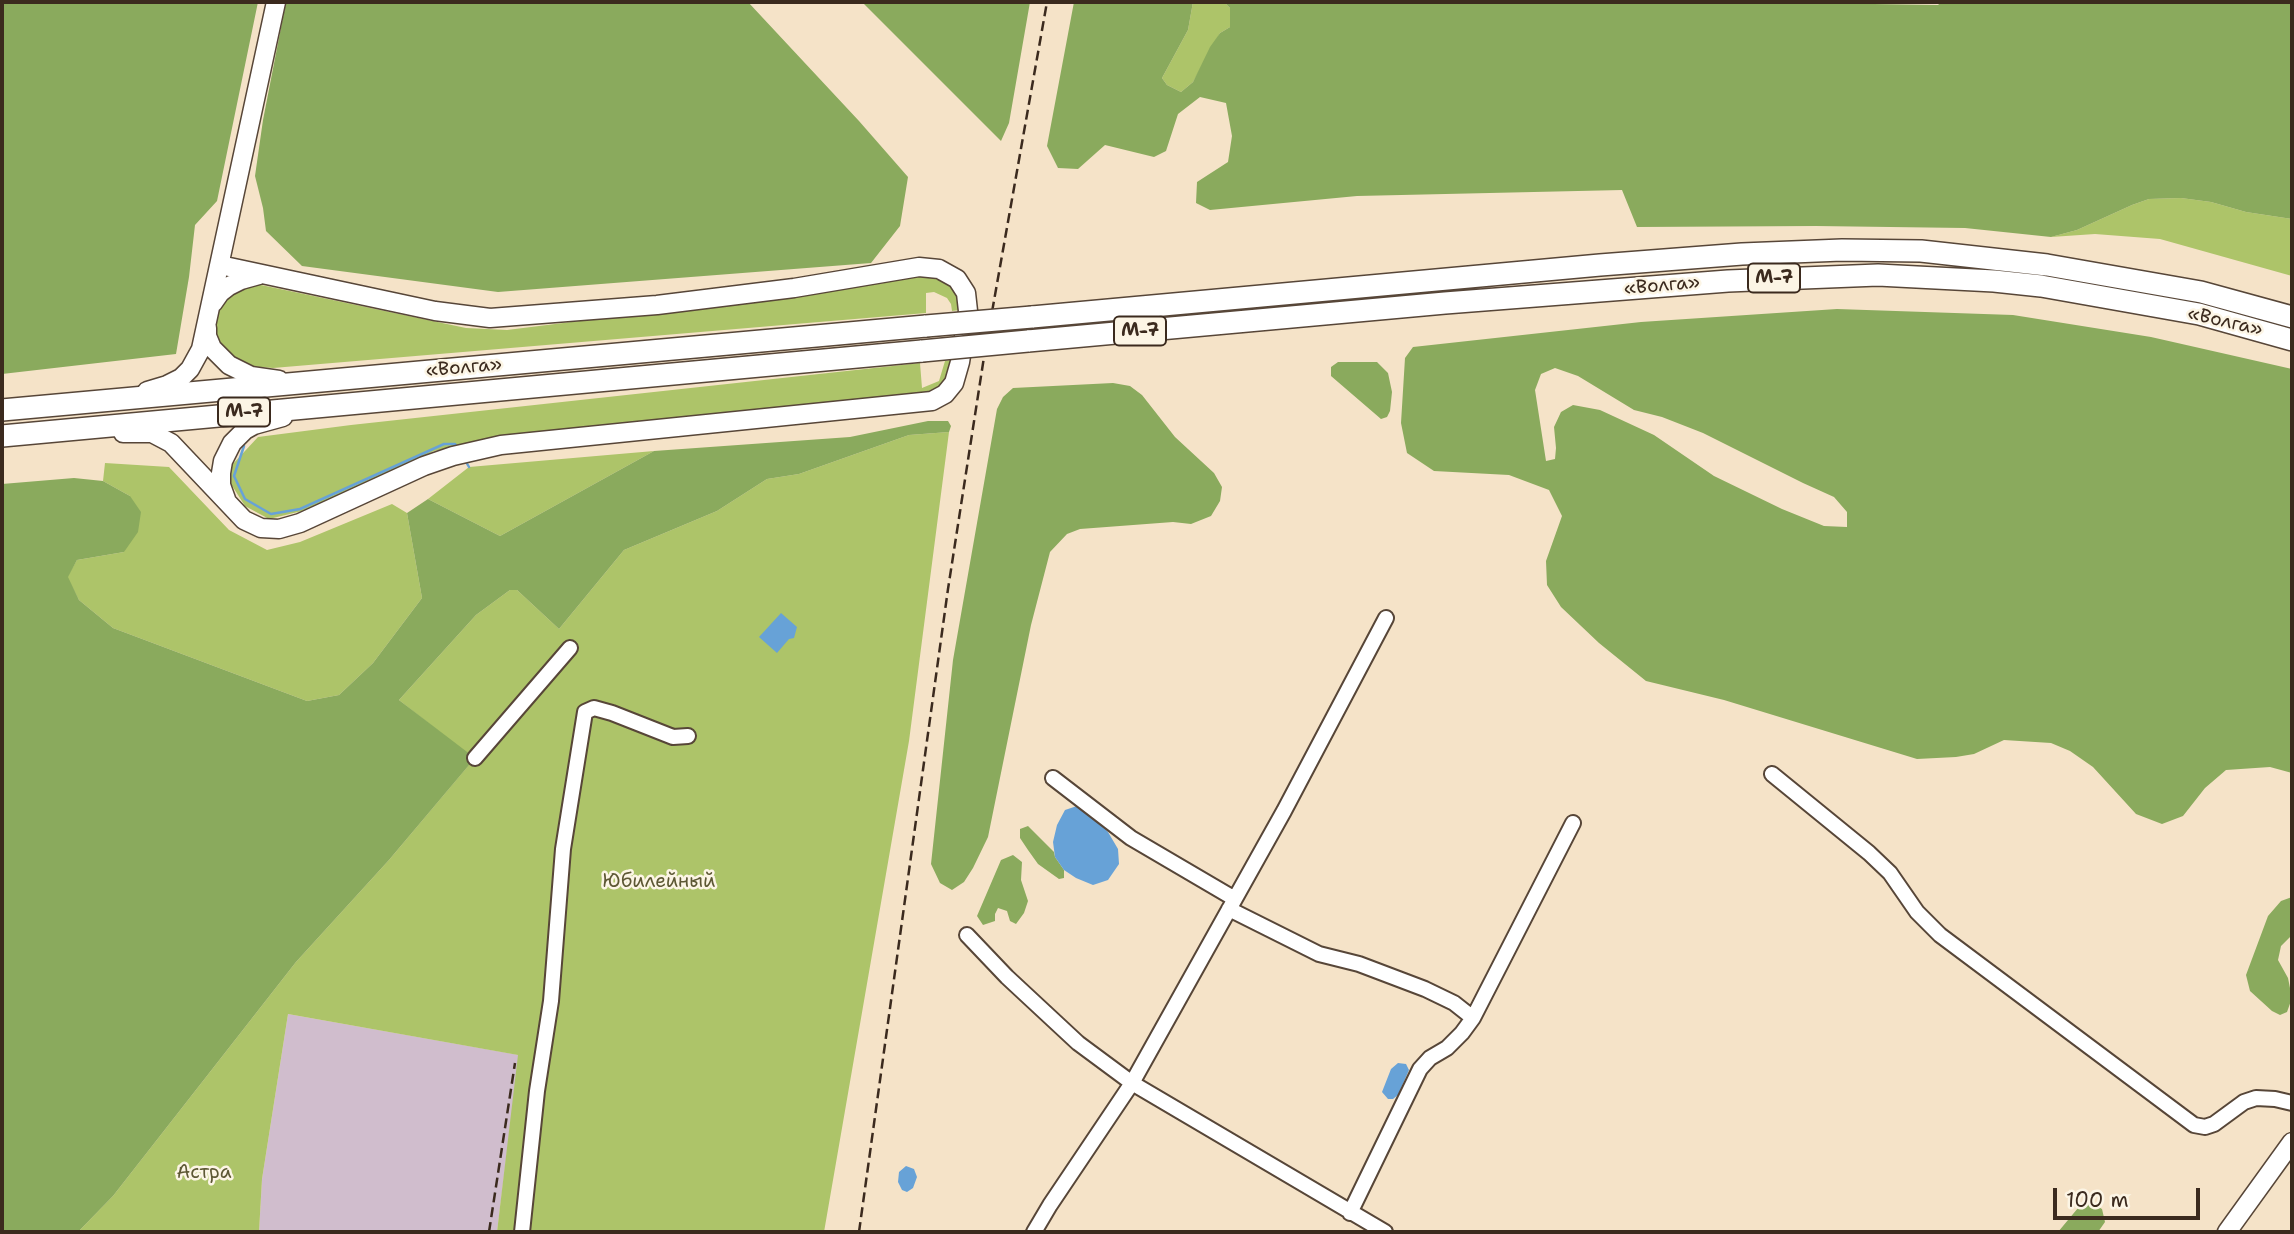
<!DOCTYPE html>
<html>
<head>
<meta charset="utf-8">
<style>
  body { margin:0 }
  #map { position:relative; width:2294px; height:1234px; overflow:hidden; background:#f5e3c8; font-family:"Shantell Sans",sans-serif }
  canvas { display:block }
  .frame { position:absolute; inset:0; border:4px solid #3b2a1e; pointer-events:none }
  .scale { position:absolute; left:2053px; top:1188px; width:147px; height:32px; box-sizing:border-box; border:4px solid #3b2a1e; border-top:0; padding-left:9px; font-size:21px; line-height:24px; white-space:nowrap; color:#3b2a1e; -webkit-text-stroke:5px #fcf5e5; paint-order:stroke }
</style>
</head>
<body>
<div id="map">
<canvas width="2294" height="1234"></canvas>
<div class="frame"></div>
<div class="scale">100 m</div>
</div>
<script>
const context = document.querySelector('canvas').getContext('2d');
context.lineJoin = 'round';
function fillPath(path, color) {
  context.fillStyle = color;
  context.fill(path, 'evenodd');
}
function shape(rows) {
  const path = new Path2D();
  for (const r of rows) {
    path.moveTo(r[0], r[1]);
    for (let i = 2; i < r.length; i += 2) path.lineTo(r[i], r[i + 1]);
  }
  return path;
}
function strokePath(path, color, width, dash) {
  context.strokeStyle = color;
  context.lineWidth = width;
  context.lineCap = dash ? 'butt' : 'round';
  context.setLineDash(dash || []);
  context.stroke(path);
}
function write(font, color, halo, rows, align = 'center') {
  context.font = font + ' "Shantell Sans",sans-serif';
  context.lineWidth = 5;
  context.setLineDash([]);
  context.textBaseline = 'middle';
  context.strokeStyle = halo;
  context.fillStyle = color;
  for (const [text, x, y, turn = 0] of rows) {
    context.save();
    context.translate(x, y);
    context.rotate((+turn || 0) * Math.PI / 180);
    context.textAlign = isNaN(turn) ? turn : align;
    if (halo) context.strokeText(text, 0, 0);
    context.fillText(text, 0, 0);
    context.restore();
  }
}
fillPath(shape([
  [288,1014,519,1055,497,1232,259,1232,262,1179]
]), '#d0bdcd');
fillPath(shape([
  [1193,2,1224,2,1230,8,1230,27,1220,33,1193,82,1181,92,1167,85,1162,78,1188,30],
  [2181,198,2211,202,2246,212,2292,219,2292,276,2160,239,2095,234,2051,237,2077,230,2132,205,2149,199],
  [914,275,931,276,946,281,956,292,960,310,952,311,951,304,947,298,934,292,926,293,926,313,273,368,246,366,226,353,215,333,215,319,224,299,234,291,250,285,261,285,466,328,507,330,884,283],
  [951,360,944,381,933,393,499,438,434,451,351,491,302,511,269,519,245,506,231,484,231,466,258,437,351,425,920,363,922,388,939,381,945,361],
  [949,432,909,741,824,1232,497,1232,518,1055,288,1014,262,1179,259,1232,78,1232,113,1196,296,962,389,860,474,759,399,700,476,615,510,590,517,590,559,629,624,550,717,511,767,479,799,474,909,435],
  [654,451,500,536,428,499,469,467],
  [105,463,169,467,229,530,267,550,300,542,392,504,407,513,422,598,373,663,339,695,307,701,113,628,79,600,67,577,77,560,124,552,130,496,103,481]
]), '#adc469');
fillPath(shape([
  [2,2,258,2,217,201,195,225,189,277,176,354,2,374],
  [286,2,748,2,859,121,908,177,900,226,871,263,498,292,302,266,266,231,263,208,255,176,263,120],
  [862,2,1030,2,1009,123,1001,141],
  [1074,2,1193,2,1188,30,1162,78,1167,85,1181,92,1193,82,1210,47,1220,33,1230,27,1230,8,1224,2,1870,2,1874,4,1938,5,1941,2,2292,2,2292,219,2246,212,2211,202,2181,198,2149,199,2132,205,2077,230,2051,237,1965,228,1816,226,1637,227,1622,190,1357,196,1210,210,1196,203,1197,182,1228,162,1232,136,1226,103,1200,97,1178,114,1166,151,1154,157,1105,145,1078,169,1058,168,1047,146],
  [1837,309,2013,315,2151,337,2292,369,2292,773,2270,767,2226,770,2205,788,2183,816,2162,824,2136,814,2093,767,2070,751,2051,743,2004,740,1974,754,1956,757,1917,759,1724,700,1646,681,1599,643,1561,607,1547,585,1546,561,1562,516,1549,490,1509,475,1434,471,1407,453,1401,423,1405,358,1413,347,1641,322],
  [1555,368,1578,376,1634,410,1662,417,1703,433,1803,483,1834,497,1847,512,1847,527,1824,526,1782,509,1714,476,1654,435,1600,410,1573,405,1561,412,1554,427,1556,448,1555,459,1546,461,1535,390,1541,374],
  [1338,362,1377,362,1388,373,1392,392,1390,411,1387,417,1381,419,1331,376,1331,367],
  [1113,383,1130,386,1142,395,1175,437,1214,473,1222,487,1220,501,1211,516,1191,524,1173,522,1080,529,1067,534,1050,552,1031,625,988,837,973,868,964,882,952,890,940,883,931,864,953,660,997,409,1003,397,1013,388],
  [928,421,948,421,951,426,949,432,909,435,799,474,767,479,717,511,624,550,559,629,517,590,510,590,476,615,399,700,475,758,389,860,296,962,113,1196,78,1232,2,1232,2,484,74,478,103,481,130,496,141,512,138,532,124,552,77,560,68,577,79,600,113,628,307,701,339,695,373,663,422,598,407,513,428,499,500,536,654,451,850,437],
  [1028,826,1054,852,1055,857,1064,870,1064,878,1059,879,1038,864,1028,850,1020,838,1020,829],
  [1013,855,1022,862,1021,880,1028,901,1024,913,1016,924,1010,921,1007,911,998,908,995,914,995,921,983,925,977,916,1001,860],
  [2292,897,2292,935,2281,946,2278,960,2288,978,2292,998,2287,1012,2280,1015,2272,1011,2250,991,2246,975,2268,916,2281,901],
  [2090,1202,2102,1209,2105,1222,2098,1232,2058,1232,2078,1208]
]), '#8aaa5d');
fillPath(shape([
  [781,613,797,627,794,638,789,639,777,653,759,637],
  [1077,806,1095,818,1108,832,1118,849,1119,864,1108,880,1093,885,1076,878,1064,870,1055,857,1053,842,1057,825,1065,810],
  [1398,1063,1406,1064,1409,1070,1398,1095,1393,1099,1388,1099,1382,1092,1391,1069],
  [906,1166,914,1169,917,1177,913,1188,907,1192,902,1190,898,1182,899,1172]
]), '#67a2d7');
strokePath(shape([
  [244,446,234,476,245,499,271,514,300,509,444,444,455,444,458,449],
  [465,460,469,467]
]), '#67a2d7', 2.5);
const minor = shape([
  [475,758,570,648],
  [1772,774,1869,853,1890,873,1917,912,1940,935,2194,1125,2205,1127,2214,1124,2244,1102,2256,1098,2275,1099,2292,1103],
  [1053,778,1131,838,1235,899],
  [1229,909,1319,954,1359,964,1425,989,1454,1003,1473,1018],
  [967,935,1007,977,1078,1043,1132,1083,1385,1232],
  [1350,1213,1420,1069,1430,1058,1447,1048,1462,1033,1473,1018,1573,823],
  [522,1232,537,1091,551,1001,563,849,585,712,594,708,612,713,673,737,688,736],
  [1034,1232,1050,1205,1132,1083,1284,811,1386,618]
]);
const major = shape([
  [213,303,220,293,229,286,241,280,259,275],
  [207,328,207,336,212,348,229,365,251,376,279,380],
  [147,391,167,385,181,378,190,369,201,349,276,2],
  [123,433,152,433,171,443,244,520,261,528,279,529,300,523,424,466,453,456,501,445,932,401,945,394,954,383,960,362,968,311,966,293,957,279,939,269,919,267,794,288,657,305,490,318,435,311,220,265],
  [226,499,221,485,221,473,223,461,232,443,245,430,254,425,283,417],
  [2227,1232,2292,1142]
]);
const highway = shape([
  [1032,317,1600,265,1742,254,1842,250,1921,251,2047,265,2201,292,2292,317],
  [1028,341,1445,303,1728,281,1878,275,1994,281,2041,286,2199,314,2292,340],
  [2,410,926,326],
  [2,436,922,351]
]);
strokePath(minor, '#574638', 18);
strokePath(major, '#574638', 21);
strokePath(highway, '#574638', 24);
strokePath(minor, '#fff', 14);
strokePath(major, '#fff', 18);
strokePath(highway, '#fff', 21);
strokePath(shape([
  [489,1232,515,1063],
  [859,1232,948,589,984,357,1047,2]
]), '#3b2a1e', 2.5, [10, 5]);
const highwayBridge = shape([
  [926,326,1032,317],
  [922,351,1028,341]
]);
strokePath(highwayBridge, '#574638', 24, []);
strokePath(highwayBridge, '#fff', 21);
for (const [x, y, w] of [
  [1774,278,52],
  [1140,331,52],
  [244,412,52]
]) {
  const box = new Path2D();
  box.roundRect(x - w / 2, y - 14.5, w, 29, 5);
  context.fillStyle = '#fcf5e5';
  context.fill(box);
  strokePath(box, '#3b2a1e', 2);
}
write('bold 18px', '#3b2a1e', null, [
  ["М-7",1774,278],
  ["М-7",1140,331],
  ["М-7",244,412]
]);
write('19px', '#3b2a1e', '#fcf5e5', [
  ["«Волга»",1662,286,-5],
  ["«Волга»",2225,322,13],
  ["«Волга»",464,368,-5]
]);
write('19px', '#5d5834', '#fcf5e5', [
  ["Юбилейный",659,882],
  ["Астра",204,1173]
]);
</script>
</body>
</html>
